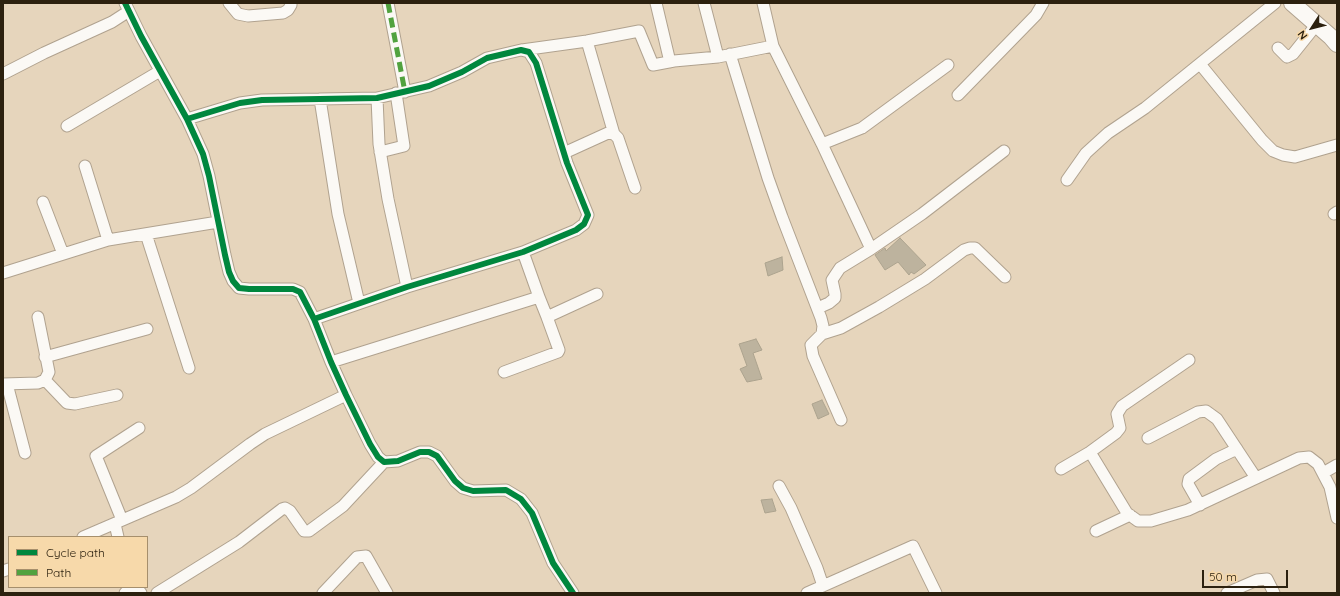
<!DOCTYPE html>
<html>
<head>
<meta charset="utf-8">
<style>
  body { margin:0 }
  #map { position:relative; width:1340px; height:596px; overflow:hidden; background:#e6d5bc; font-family:Quicksand,sans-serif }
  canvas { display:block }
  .frame { position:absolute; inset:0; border:4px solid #2c210f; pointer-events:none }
  .legend { position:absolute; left:8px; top:536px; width:140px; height:52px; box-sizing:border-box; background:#f7d9aa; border:1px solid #a68f6c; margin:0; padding:5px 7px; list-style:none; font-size:12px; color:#2c210f }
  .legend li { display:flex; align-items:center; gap:8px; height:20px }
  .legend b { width:20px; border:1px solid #a68f6c }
  .north { position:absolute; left:1292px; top:8px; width:40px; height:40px; -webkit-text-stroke:3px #f7d9aa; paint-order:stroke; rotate:234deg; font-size:11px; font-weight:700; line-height:16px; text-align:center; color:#2c210f }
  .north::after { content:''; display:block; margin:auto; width:14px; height:18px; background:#2c210f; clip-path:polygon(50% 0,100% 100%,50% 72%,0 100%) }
  .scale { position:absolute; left:1202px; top:570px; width:86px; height:18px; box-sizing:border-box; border:2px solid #2c210f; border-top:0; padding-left:5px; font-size:12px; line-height:14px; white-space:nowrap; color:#2c210f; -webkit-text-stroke:3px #f7d9aa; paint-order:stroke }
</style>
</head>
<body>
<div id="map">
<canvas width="1340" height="596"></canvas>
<div class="frame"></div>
<ul class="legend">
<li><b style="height:5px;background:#00873e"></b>Cycle path</li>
<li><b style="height:5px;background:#51a23f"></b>Path</li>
</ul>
<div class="north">N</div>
<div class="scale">50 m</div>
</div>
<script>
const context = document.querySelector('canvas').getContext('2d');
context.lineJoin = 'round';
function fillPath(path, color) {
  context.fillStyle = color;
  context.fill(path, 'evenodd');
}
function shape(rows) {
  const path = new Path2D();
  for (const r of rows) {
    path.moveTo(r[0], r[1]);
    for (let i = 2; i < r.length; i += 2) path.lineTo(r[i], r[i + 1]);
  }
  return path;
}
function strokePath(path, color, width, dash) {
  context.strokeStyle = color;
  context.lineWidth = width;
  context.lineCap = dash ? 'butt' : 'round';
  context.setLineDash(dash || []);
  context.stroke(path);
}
const building = shape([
  [900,238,926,265,914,274,911,272,909,275,898,262,885,270,875,255,885,248,886,251,900,238],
  [782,257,783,270,768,276,765,263,782,257],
  [756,339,762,350,753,353,762,379,747,382,740,369,747,366,739,344,756,339],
  [822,400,829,414,818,419,812,404,822,400],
  [772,499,776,511,765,513,761,500,772,499]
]);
fillPath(building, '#bdb39e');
strokePath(building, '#aca38e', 1);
const street = shape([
  [125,3,141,36,187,119,203,154,209,176,225,255,229,272,233,281,239,288,249,289,293,289,300,292,314,319,331,362,346,395,370,444,378,457,384,462,398,461,420,452,429,452,437,456,455,481,463,488,473,491,506,490,521,499,532,513,553,563,573,593],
  [229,3,238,14,248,16,283,13,288,10,291,5,291,3],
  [388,3,405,92],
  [656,3,670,62],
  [704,3,718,57,773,46],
  [763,3,773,46,822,144,871,249],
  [587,41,614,134],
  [1278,48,1287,57,1293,54,1317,24],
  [522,50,587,41,639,31,653,65,674,61,718,57],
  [730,54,768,178,782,217,821,318,823,326,822,334,811,345,813,356,841,420],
  [1200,64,1262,140,1273,151,1283,155,1295,157,1337,145],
  [3,74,44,53,112,22,129,11],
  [958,95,1036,15,1043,3],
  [377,98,379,144,388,199,407,287],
  [320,99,338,214,359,303],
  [187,119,240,103,262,100,377,98,429,86,462,72,487,58,521,50,529,52,536,63,567,163,588,215,584,224,576,230,523,252,407,287,314,319],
  [67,126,160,71],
  [822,144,862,128,948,65],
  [380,152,404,146,396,93],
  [564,153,608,133,614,134,618,138,635,188],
  [85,166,108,240],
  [1067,180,1086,153,1108,133,1145,108,1275,3],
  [43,202,63,254],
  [1334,214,1337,212],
  [146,234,189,368],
  [3,273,108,240,218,222],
  [539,297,547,317,597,294],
  [818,308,829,303,835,298,835,294,832,280,840,268,871,249,922,214,1004,151],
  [822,334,841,328,879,307,925,279,964,250,970,248,975,248,1005,277],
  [45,357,147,329],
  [331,362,539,297,523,252],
  [504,372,558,352,559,350,547,317],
  [45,380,67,403,75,404,117,395],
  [3,384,38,383,45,380,49,372,38,317],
  [7,384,25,453],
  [1148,438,1198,412,1206,411,1217,419,1256,478],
  [1090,452,1127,513,1138,521,1151,521,1188,510,1299,458,1309,457,1318,464,1330,487,1337,518],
  [1061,469,1090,452,1116,433,1120,428,1117,414,1122,406,1189,360],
  [1323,473,1337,465],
  [779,486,791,508,817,568,823,586],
  [1200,505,1188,484,1189,479,1216,459,1237,449],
  [122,520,96,456,139,428],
  [115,524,118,537],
  [1096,531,1130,515],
  [83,537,176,497,191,488,250,444,265,434,346,395],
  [3,571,9,569],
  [136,587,141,593],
  [125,593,132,587],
  [157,593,239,542,282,509,285,508,290,511,304,531,309,531,343,506,384,462],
  [323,593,357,557,366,556,387,593],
  [807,593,913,546,936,593],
  [1227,593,1257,580,1267,579,1274,593]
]);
const secondary = shape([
  [1292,3,1331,37,1337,44]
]);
strokePath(street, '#b0a28f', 13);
strokePath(secondary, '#b0a28f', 18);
strokePath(street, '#fbf9f5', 11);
strokePath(secondary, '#fbf9f5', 16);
strokePath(shape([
  [388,3,405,92]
]), '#51a23f', 5, [10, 5]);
strokePath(shape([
  [125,3,141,36,187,119,203,154,209,176,225,255,229,272,233,281,239,288,249,289,293,289,300,292,314,319,331,362,346,395,370,444,378,457,384,462,398,461,420,452,429,452,437,456,455,481,463,488,473,491,506,490,521,499,532,513,553,563,573,593],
  [187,119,240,103,262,100,377,98,429,86,462,72,487,58,521,50,529,52,536,63,567,163,588,215,584,224,576,230,523,252,407,287,314,319]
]), '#00873e', 6);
</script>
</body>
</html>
